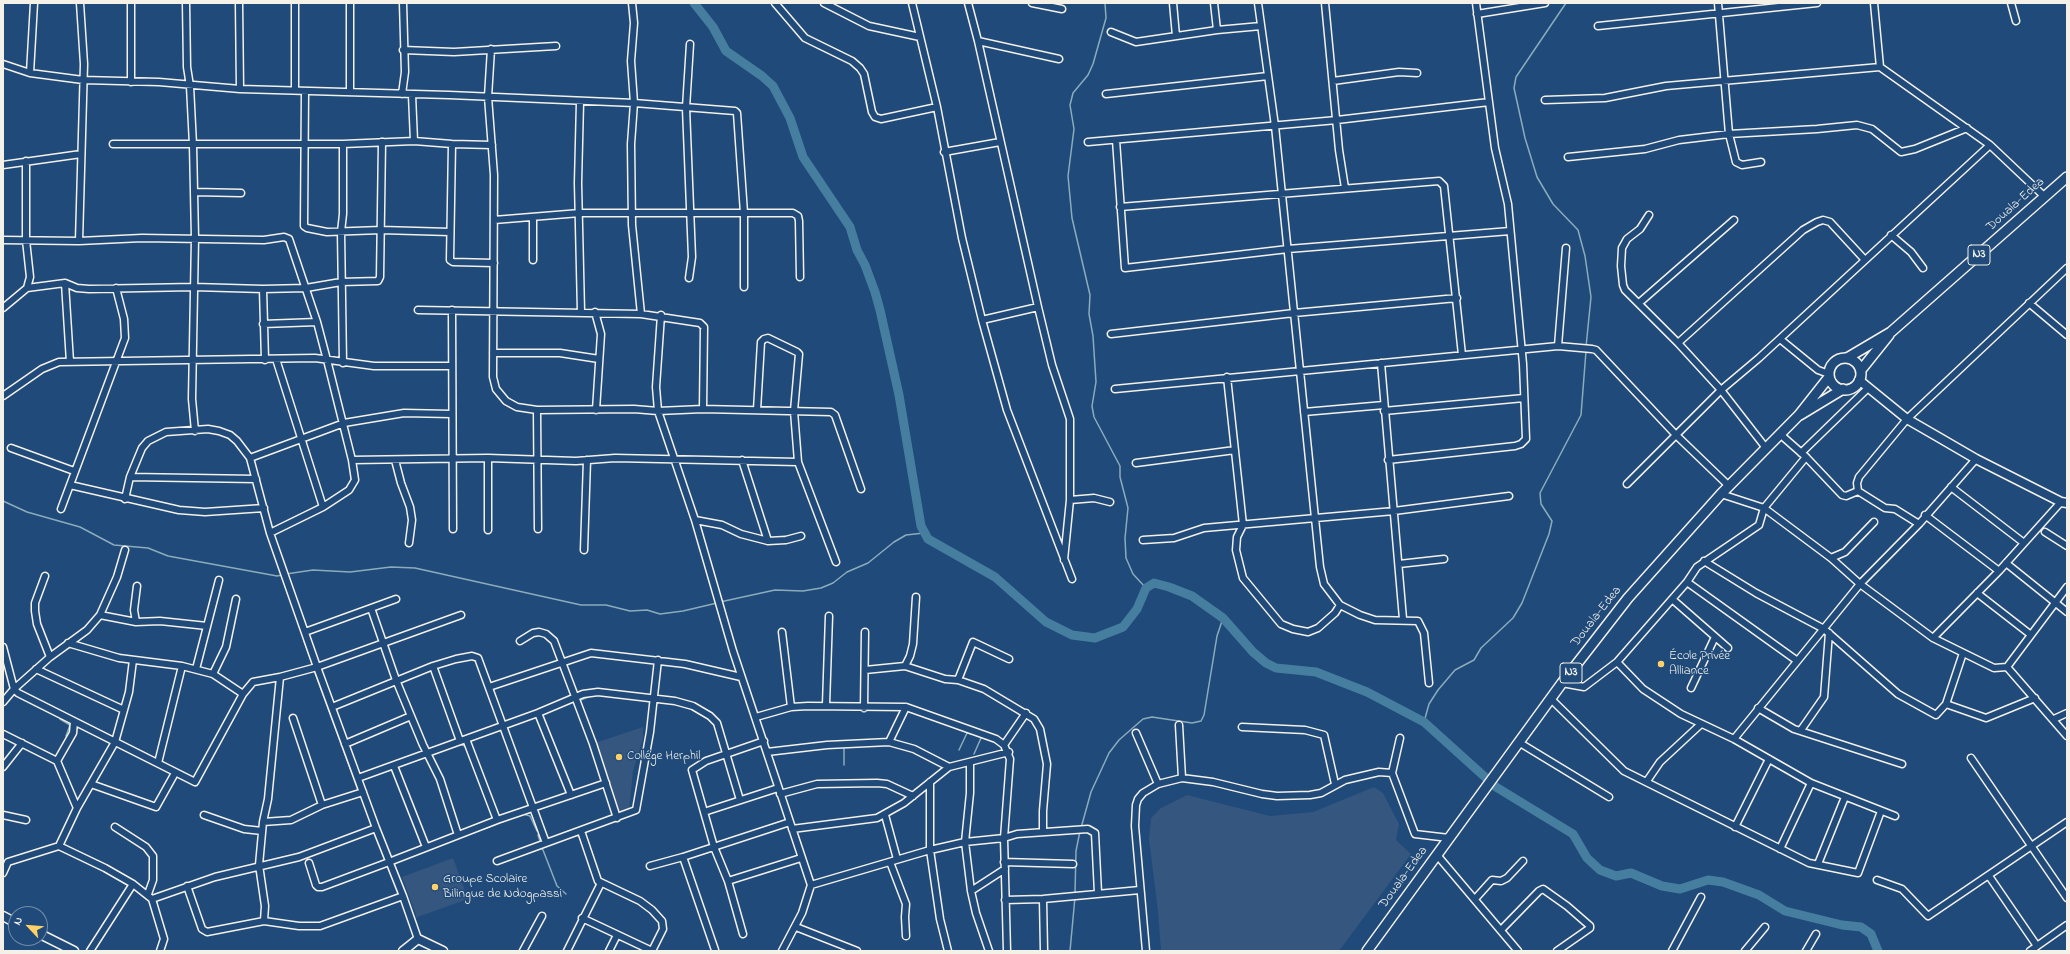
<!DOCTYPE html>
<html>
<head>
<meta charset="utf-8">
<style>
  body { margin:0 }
  #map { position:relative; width:2070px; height:954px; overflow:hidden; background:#1f4a7a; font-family:"Indie Flower",sans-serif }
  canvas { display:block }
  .frame { position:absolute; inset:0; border:4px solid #f4f1e8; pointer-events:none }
  .north { position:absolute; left:8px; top:906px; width:40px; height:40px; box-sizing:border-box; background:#1f4a7a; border:1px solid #748da6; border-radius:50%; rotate:296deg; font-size:11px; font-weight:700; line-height:16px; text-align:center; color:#f4f1e8 }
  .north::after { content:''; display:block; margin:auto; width:14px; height:18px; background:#ffd166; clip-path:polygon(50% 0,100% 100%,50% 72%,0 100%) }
</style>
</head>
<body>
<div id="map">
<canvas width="2070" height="954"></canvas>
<div class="frame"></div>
<div class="north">N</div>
</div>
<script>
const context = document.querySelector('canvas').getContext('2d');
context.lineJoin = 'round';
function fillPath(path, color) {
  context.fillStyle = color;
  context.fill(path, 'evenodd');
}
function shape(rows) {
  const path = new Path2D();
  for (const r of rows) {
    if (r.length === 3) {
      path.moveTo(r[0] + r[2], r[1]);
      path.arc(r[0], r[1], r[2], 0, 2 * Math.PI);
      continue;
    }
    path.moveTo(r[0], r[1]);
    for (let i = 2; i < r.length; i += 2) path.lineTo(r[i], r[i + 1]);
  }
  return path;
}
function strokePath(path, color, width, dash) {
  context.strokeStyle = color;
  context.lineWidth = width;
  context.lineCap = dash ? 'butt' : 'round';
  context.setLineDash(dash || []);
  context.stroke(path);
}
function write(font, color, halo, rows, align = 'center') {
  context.font = font + ' "Indie Flower",sans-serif';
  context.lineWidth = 3;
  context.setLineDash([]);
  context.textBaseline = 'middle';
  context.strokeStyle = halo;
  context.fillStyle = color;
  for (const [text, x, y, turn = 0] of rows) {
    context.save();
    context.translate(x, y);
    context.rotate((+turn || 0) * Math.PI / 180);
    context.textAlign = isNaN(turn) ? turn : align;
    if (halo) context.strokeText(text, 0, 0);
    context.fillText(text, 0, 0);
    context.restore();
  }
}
fillPath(shape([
  [643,727,643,739,633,771,629,811,620,814,595,743],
  [1374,787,1383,793,1399,824,1396,840,1411,854,1339,951,1161,951,1158,911,1149,839,1151,818,1161,808,1187,795,1270,816,1313,812],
  [453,858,468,899,415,918,416,915,402,877]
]), '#35567e');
strokePath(shape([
  [1105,3,1106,18,1093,64,1088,75,1073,93,1070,105,1074,129,1068,176,1072,218,1090,295,1089,314,1093,336,1096,382,1092,406,1094,417,1120,466,1120,477,1128,508,1125,538,1126,558,1133,574,1146,588],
  [1566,3,1516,77,1514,88,1525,138,1537,177,1553,204,1578,230,1585,256,1591,297,1586,347],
  [3,501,27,512,80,527,114,545,148,548,168,556,277,576,282,575],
  [286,574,313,570,350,572,391,567,415,568,581,605,606,605,630,611,647,610,660,614,683,611,717,603],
  [720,602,775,590,803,591,821,588,833,583,847,572,868,563,894,542,906,535,924,533],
  [304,641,313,666],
  [314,670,358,790],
  [748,685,751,697],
  [597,695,651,701],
  [578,701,591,696],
  [60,719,70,725,66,736],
  [1424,722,1429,704,1438,690,1455,670,1474,660,1481,648,1513,618,1522,603,1549,534,1552,521,1541,504,1540,493,1581,415,1586,351],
  [459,744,465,746],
  [844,749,844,765],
  [959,750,967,733,973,734],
  [974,754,981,738,980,736],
  [523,814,530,816,537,831],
  [1081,828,1091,792,1109,753,1119,740,1143,719,1152,717,1192,723,1201,721,1204,715,1217,636,1223,618],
  [484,829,520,815],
  [374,832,379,845],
  [538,835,540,841],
  [541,848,543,850,557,886,566,894],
  [526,854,537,849],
  [517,857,524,854],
  [1075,893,1076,851,1080,831],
  [1070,951,1075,897]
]), '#8cacbc', 1.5);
strokePath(shape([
  [694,3,713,27,726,51,762,76,773,86,790,118,803,157,850,227,857,250,865,265,875,292,880,310,899,395,921,526,928,539,995,577,1046,622,1072,635,1095,638,1123,627,1137,609,1146,588,1154,583,1169,587,1192,596,1223,618,1253,652,1266,663,1276,668,1316,672,1367,692,1424,722,1496,787,1573,834,1587,858,1600,870,1616,876,1631,873,1662,886,1680,889,1708,880,1723,882,1759,895,1785,911,1842,925,1861,927,1871,934,1878,951]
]), '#467e9f', 9);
const minor = shape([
  [131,3,131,82],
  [186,3,187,67,190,86,193,145,195,238,192,399,195,431],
  [239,3,240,89],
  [295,3,295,90],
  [350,3,350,91],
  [632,3,634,23,631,61,634,103,631,144,632,225,641,314],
  [775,3,805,38,852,61,860,68,864,74,872,112,875,117,881,119,937,107],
  [824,3,869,26,920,37],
  [912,3,937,107,962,238,982,320,1007,410,1072,579],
  [968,3,978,41,1038,307,1052,365,1070,419,1070,500,1064,560],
  [1032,3,1062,9],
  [1173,3,1176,36],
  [1214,3,1217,30],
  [1258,3,1275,126,1320,567,1324,584,1340,605,1360,615,1375,620,1418,621,1424,633,1429,683],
  [1325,3,1339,150,1345,188],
  [1718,3,1729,134,1736,162,1742,165,1761,162],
  [1874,3,1880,67],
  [2011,3,2016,21],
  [1477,14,1545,3],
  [1598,26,1817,3],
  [1111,32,1136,42,1217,30,1261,26],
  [978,41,1059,59],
  [491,49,488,97,494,175,493,377,496,389,506,401,517,407,537,410,634,409,658,411,703,409,831,412,835,415,861,489],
  [403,50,454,52,556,46],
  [3,64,30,73,83,80,159,82,240,89,449,95,634,103,735,111,737,113,744,213,744,287],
  [30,73,34,3],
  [1333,81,1399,72,1417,73],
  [305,91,304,226,307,228,327,232,381,230,450,232],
  [402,94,405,72,403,3],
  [1106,94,1268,76],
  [412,95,414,141],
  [1545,100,1605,98,1666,86,1880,67,1990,145,2045,197],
  [580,102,578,183,581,312],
  [1116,140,1125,268,1288,249,1510,231],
  [1088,142,1337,120,1489,102],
  [113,144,343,144,414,141,452,144,492,145],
  [343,144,343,214,341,232,343,363],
  [452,144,450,260,453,262,494,263],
  [944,152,1000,142],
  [1568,157,1645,149,1679,140,1729,134,1817,129,1857,125,1872,129,1901,152,1915,149,1967,128],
  [3,165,81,154],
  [194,192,241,193],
  [1120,207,1439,181,1444,186,1462,355],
  [1649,215,1640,229,1627,239,1622,248,1621,266,1623,285,1625,290,1678,343,1721,390,1766,448],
  [533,217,533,260],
  [494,220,580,213,793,213,798,216,799,221,800,277],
  [1891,235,1911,252,1923,268],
  [3,240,79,241,142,238,264,240,284,237,289,239,317,322,327,360,352,460,355,480,349,490,323,507,270,533],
  [79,241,84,64,80,3],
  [689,278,692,257,686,108,690,44],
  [65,283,70,362],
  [27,288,65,283,77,288,89,289,194,287,263,289,306,288,341,282,378,281,380,277,382,142],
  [263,289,265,360],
  [1639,303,1734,220],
  [2029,303,2067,335],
  [3,308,27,288,30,277,26,240,26,161],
  [418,310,641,314,700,323,704,327,703,409],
  [452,310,453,529],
  [595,312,601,334,596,410],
  [661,315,656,387,658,411,695,520,733,651,811,885,802,913,782,951],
  [982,320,1038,307],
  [263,324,317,322],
  [1111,334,1294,313,1457,298],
  [1780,339,1818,370,1829,374],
  [1678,343,1803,230,1817,222,1823,220,1830,222,1865,260],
  [1558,346,1566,248],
  [493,353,560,353,599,359],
  [276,359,323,507],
  [1381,363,1403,619],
  [1227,377,1243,525,1237,537,1236,550,1243,578,1281,624,1293,629,1308,632,1318,628,1335,613,1340,605],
  [1115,389,1558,346,1592,349,1596,350,1676,435,1729,486],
  [3,396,42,369,59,362,315,358,374,366,451,366],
  [537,410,538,529],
  [757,410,761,342,764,339,768,338,797,352,799,354,794,411,798,462,836,562],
  [1384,411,1524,398],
  [1304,412,1384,405],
  [11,448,74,471],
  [1801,453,1868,388],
  [1806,457,1842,495,1846,496,1858,491],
  [250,458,344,423,404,413,451,414],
  [352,460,488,458,576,461,615,458,798,462],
  [395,460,401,483,410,507,412,520,409,543],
  [742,460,768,541],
  [1388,460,1515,446,1521,444,1526,439,1523,364,1508,204,1495,148,1476,3],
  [1136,463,1235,450],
  [130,477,256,479],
  [1627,484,1721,390,1759,358,1990,145],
  [70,485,179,510,205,512,264,508],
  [1951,487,2024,543],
  [1721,494,1764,508,1831,558,1860,584,1933,638,1994,668,2007,667,2067,736],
  [125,499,130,477,142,448,148,441,166,432,208,429,219,431,230,435,237,441,250,458,270,533,317,667,376,828,403,896,418,939],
  [1070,500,1094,498,1110,502],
  [61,509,125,338,124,319,116,288],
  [1925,515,1999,571],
  [695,520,722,525,741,534,768,541,786,540,801,536],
  [1919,524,1895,509,1885,508,1858,491,1857,483,1859,477,1907,419,2067,268],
  [488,530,488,458],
  [2045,532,2067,546],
  [1143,540,1174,538,1204,528,1394,511,1509,496],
  [584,550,587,460],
  [1831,558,1845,552,1874,522],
  [1704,561,1756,593,1824,629,1898,694,1936,715,1946,704,1963,653],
  [2006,563,2067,612],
  [1399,564,1444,559],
  [45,576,35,603,35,611,37,624,50,657],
  [1687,582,1796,660],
  [1977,593,2031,635],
  [1672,599,1728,648],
  [371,608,396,680,423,745,440,779,458,835],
  [100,615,136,622,160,621,207,626],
  [136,622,134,610,137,586],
  [305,632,396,599],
  [782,632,791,707],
  [1933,638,1999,571,2061,502],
  [520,641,533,633,539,632,546,634,554,641,593,744,617,818],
  [68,643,119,658,182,666,213,674,243,694],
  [3,647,14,689,18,693,195,782,243,694,253,682,280,677,317,667,461,615],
  [1617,662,1643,689,1681,714,1734,739,1811,783,1895,816],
  [433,666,460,741],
  [905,666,910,656,913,644,916,597],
  [2007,667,2067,587],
  [36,669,124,710],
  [196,669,219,580],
  [865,670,905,666,945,679,958,680,984,689,1034,719,1040,729,1047,764,1043,811,1043,831],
  [213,674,226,647,236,599],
  [958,680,973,642,1009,659],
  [1562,683,1584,687,1617,662,1687,582,1697,567,1759,525,1764,508,1806,457,1781,435],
  [489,687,591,653,685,664,741,677],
  [1691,688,1715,637],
  [1551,699,1624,771,1809,863,1858,873,1881,811],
  [3,702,14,689,50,657,87,630,100,615,117,577,125,550],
  [1946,704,1986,718,2035,698],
  [826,705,829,616],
  [332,707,433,666,456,659,472,656,478,658,546,843],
  [864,708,865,632],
  [1758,708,1794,729,1902,764],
  [538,713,571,795],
  [756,717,791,707,808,706,906,707,996,739,1004,745,1010,759,1004,838,1007,951],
  [293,718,322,805,363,792],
  [2054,719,2067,713],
  [1179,725,1182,778],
  [1242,727,1305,730,1324,735,1335,784],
  [1801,730,1824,697,1829,633],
  [1136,733,1158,784],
  [3,734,57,761,77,808],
  [1400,738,1392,773,1415,834,1449,838],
  [466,739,497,820],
  [1734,739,1860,584,1919,524,1976,459],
  [889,742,906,707],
  [1520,743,1609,797],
  [345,744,411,716],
  [1004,745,1026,713],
  [767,752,827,745,889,742,914,749,949,767],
  [1971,758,2067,898],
  [57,761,73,733,74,722],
  [158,763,182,666],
  [970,763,970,793,965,842,971,891,976,913,989,951],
  [394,766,426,847],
  [3,767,22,743],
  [358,778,538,713,583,694,598,692,675,701,693,706,710,716,717,723,740,800],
  [1647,781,1660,762,1701,724],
  [930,782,930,850,940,919,948,951],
  [91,784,156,807,175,773],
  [780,794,817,784,877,783,887,784,913,796],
  [704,812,778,788],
  [3,815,26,820],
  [204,815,244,829,262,831],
  [885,815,897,859],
  [263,822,291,820,322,805],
  [115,827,146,847,153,856,153,880,148,894],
  [1735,827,1769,759],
  [792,829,877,818,904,803,949,767,1009,752],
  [581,831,598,881,640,901,652,910,662,921,663,929,652,951],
  [59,846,77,808,115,742,129,692,133,660],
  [1780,849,1811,783],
  [1437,855,1518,951],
  [683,857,715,950],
  [497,861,636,810,650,732,658,660],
  [890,862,906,904,905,917,906,936],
  [1004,862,1073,864],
  [309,863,316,885,318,887,322,887,389,862,497,820,606,783],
  [1818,864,1845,797],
  [650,866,683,857,790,822],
  [3,873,8,862,59,846,105,868,133,884,152,899,164,939,160,951],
  [1989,876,2037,946],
  [1877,880,1902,889,1928,916,2067,822],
  [728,881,801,858],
  [811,885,930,850,965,842,1004,838,1017,834,1088,829,1095,833,1098,893],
  [187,886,202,929,207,932,264,921,299,926,320,926,403,896],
  [971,891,1005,869],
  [152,899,215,877,299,857,376,828],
  [1043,899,1044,951],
  [1475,899,1492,880,1501,881,1507,878,1523,861],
  [1005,900,1043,899,1140,890],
  [582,918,652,951],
  [264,921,265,906,259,865,263,822,268,799,280,677],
  [796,927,857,951],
  [1501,930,1539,891,1543,889,1567,906,1590,926,1590,928,1557,951],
  [743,934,728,881,714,847,692,770,706,761,764,741],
  [90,951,133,884],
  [523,951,542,916],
  [567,951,601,883],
  [609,951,617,935],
  [1146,951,1135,826,1136,805,1138,799,1143,793,1158,784,1182,778,1213,782,1262,794,1277,796,1310,795,1321,793,1345,780,1379,772,1392,773],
  [1672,951,1701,897],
  [1745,951,1765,927],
  [1806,951,1816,934],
  [2030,951,2067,925]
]);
const major = shape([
  [1859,380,1907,419,1933,434,1976,459,2061,502,2067,503],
  [3,916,16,923],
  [40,934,74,951],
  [403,951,418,939,443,951]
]);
const highway = shape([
  [1847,358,1891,332,2067,177],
  [1845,374,16],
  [1861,370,1889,335],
  [1800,415,1843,389],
  [1367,951,1562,683,1628,598,1721,494,1799,415,1829,377]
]);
strokePath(minor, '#f4f1e8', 9);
strokePath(major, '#f4f1e8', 11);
strokePath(highway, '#f4f1e8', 12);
strokePath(minor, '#1f4a7a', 6);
strokePath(major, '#1f4a7a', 8);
strokePath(highway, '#1f4a7a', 9);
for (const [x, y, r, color] of [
  [1661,664,4,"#ffd166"],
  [619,757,4,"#ffd166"],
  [435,887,4,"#ffd166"]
]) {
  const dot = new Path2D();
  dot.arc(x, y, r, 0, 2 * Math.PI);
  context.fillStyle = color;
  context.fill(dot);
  strokePath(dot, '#1f4a7a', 1.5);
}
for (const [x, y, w] of [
  [1979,255,22],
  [1571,673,22]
]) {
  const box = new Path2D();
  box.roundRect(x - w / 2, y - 10, w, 20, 3);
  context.fillStyle = '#1f4a7a';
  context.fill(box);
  strokePath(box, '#f4f1e8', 1);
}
write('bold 12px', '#f4f1e8', null, [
  ["N3",1979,255],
  ["N3",1571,673]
]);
write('13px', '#f4f1e8', '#1f4a7a', [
  ["Douala-Edea",2016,205,-42],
  ["Douala-Edea",1597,617,-52],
  ["Douala-Edea",1404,878,-54]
]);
write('13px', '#f4f1e8', '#1f4a7a', [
  ["École Privée",1669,657],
  ["Alliance",1669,672],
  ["Collége Herphil",627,757],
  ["Groupe Scolaire",443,880],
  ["Bilingue de Ndogpassi",443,895]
], 'left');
</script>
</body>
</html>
